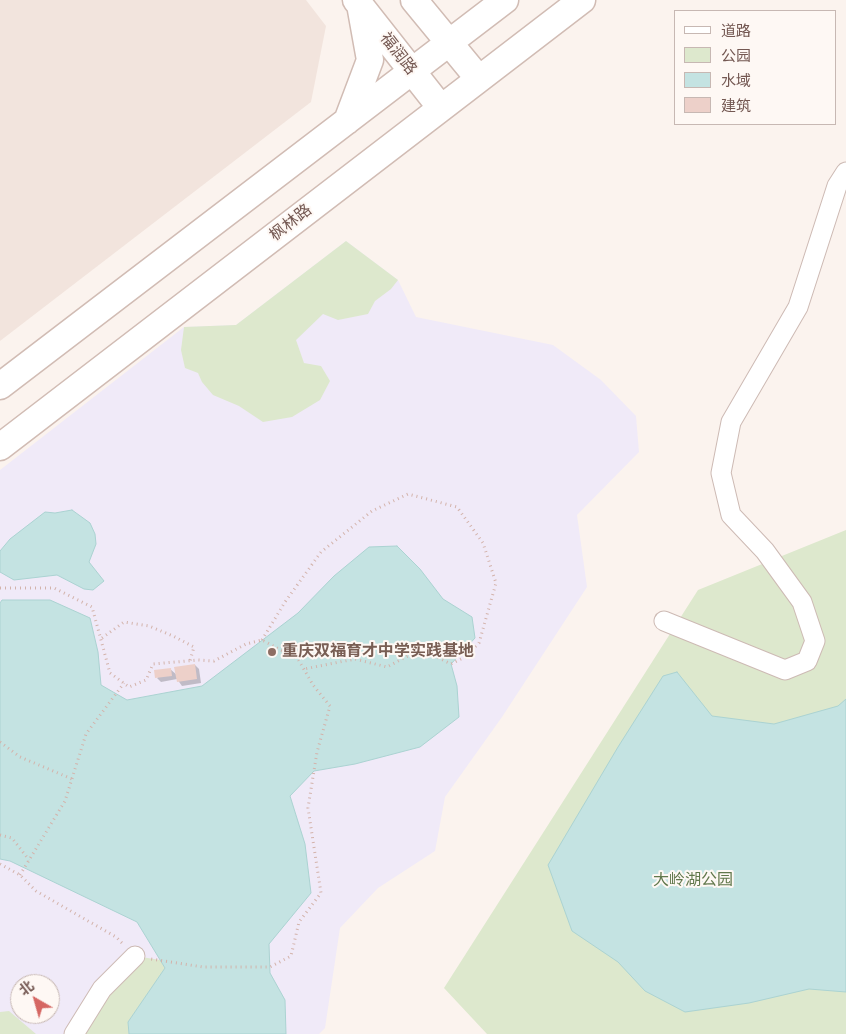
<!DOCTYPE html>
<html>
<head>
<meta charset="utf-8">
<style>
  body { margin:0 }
  #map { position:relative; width:846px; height:1034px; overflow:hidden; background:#fbf3ee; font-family:Manrope,"Noto Sans SC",sans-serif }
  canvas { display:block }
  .legend { position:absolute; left:674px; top:10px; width:162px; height:115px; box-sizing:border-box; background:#fef8f4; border:1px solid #c7b8b3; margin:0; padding:6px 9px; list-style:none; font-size:15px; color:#745852 }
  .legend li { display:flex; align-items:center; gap:10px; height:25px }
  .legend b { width:25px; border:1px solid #c7b8b3 }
  .north { position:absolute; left:10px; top:974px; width:50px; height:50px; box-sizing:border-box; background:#fef8f4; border:1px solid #c7b8b3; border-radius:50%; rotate:322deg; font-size:14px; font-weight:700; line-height:20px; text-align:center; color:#745852 }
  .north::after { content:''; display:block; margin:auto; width:18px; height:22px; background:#d56763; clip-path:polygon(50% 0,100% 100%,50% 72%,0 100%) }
</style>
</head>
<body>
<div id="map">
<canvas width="846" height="1034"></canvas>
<ul class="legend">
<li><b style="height:6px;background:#fff"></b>道路</li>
<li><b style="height:14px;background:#dde8cd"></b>公园</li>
<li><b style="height:14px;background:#c4e3e2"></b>水域</li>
<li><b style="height:14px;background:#edd0c9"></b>建筑</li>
</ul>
<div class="north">北</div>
</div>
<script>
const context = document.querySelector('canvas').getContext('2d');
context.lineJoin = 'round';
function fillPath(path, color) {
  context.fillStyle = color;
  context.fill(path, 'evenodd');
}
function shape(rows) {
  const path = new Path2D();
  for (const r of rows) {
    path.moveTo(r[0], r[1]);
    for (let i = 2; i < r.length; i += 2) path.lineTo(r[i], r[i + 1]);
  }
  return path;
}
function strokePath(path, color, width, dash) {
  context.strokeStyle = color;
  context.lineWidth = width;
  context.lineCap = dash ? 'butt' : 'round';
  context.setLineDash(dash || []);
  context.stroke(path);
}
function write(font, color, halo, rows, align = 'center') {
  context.font = font + ' Manrope,"Noto Sans SC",sans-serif';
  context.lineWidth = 4;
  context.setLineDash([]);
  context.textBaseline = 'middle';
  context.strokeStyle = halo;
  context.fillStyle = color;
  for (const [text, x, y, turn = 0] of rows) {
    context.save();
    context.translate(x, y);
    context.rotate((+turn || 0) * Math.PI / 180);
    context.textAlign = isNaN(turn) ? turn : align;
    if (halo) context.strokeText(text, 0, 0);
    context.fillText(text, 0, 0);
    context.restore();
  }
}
fillPath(shape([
  [0,0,306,0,326,26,311,102,0,341]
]), '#f2e4dd');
fillPath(shape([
  [346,241,398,280,416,317,553,345,601,380,636,416,639,452,577,515,587,587,502,717,445,797,435,851,378,888,340,928,325,1028,319,1034,0,1034,0,470,184,327,236,325],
  [20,984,50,984,50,1014,20,1014]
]), '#f0eaf8');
fillPath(shape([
  [346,241,398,280,391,289,375,301,368,314,338,320,323,314,296,340,304,363,321,366,330,381,320,400,292,417,263,422,239,406,213,395,202,382,198,373,185,368,181,350,184,327,236,325],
  [846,530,846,1034,487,1034,444,988,698,590],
  [135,956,160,960,165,968,128,1022,129,1034,83,1034,88,1011],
  [9,1011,36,1034,0,1034,0,1012]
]), '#dde8cd');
const water = shape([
  [72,510,90,523,95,534,96,544,89,562,104,581,93,590,84,589,57,575,14,580,0,572,0,551,10,539,45,512,55,513,72,510],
  [397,546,420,569,443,599,472,617,475,638,451,664,457,686,459,717,420,747,355,764,314,771,290,796,305,844,311,893,269,944,270,973,285,1000,286,1034,129,1034,128,1022,165,968,137,922,10,861,0,859,0,603,2,600,50,600,90,618,98,652,101,685,127,700,202,686,298,613,334,576,369,547,397,546],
  [677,672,712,716,774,724,838,706,846,699,846,992,809,989,749,1003,685,1012,645,991,618,962,572,931,548,865,618,747,663,676,677,672]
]);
fillPath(water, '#c4e3e2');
strokePath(water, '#abd3d2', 1);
fillPath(shape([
  [195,665,199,669,201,683,182,686,177,679,161,682,157,678,170,669,177,675]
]), '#0003');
fillPath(shape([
  [195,664,197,679,177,682,174,667],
  [171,668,172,676,155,678,154,670]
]), '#edd0c9');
const street = shape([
  [664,621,785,670,807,661,815,641,802,602,765,551,731,515,721,473,731,422,798,307,837,186,846,172],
  [74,1034,102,989,135,956]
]);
const secondary = shape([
  [356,0,441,108],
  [414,0,479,79],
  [347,121,370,60,361,10],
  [0,386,505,0],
  [0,447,582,0]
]);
strokePath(street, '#cdbab4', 21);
strokePath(secondary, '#d1bcb4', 29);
strokePath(shape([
  [0,588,54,588,92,607,110,673,129,687,146,680,153,664,198,660,214,661,246,644,262,640,298,659,313,685,330,706,317,752,308,808,321,893,299,922,291,956,270,967,203,967,151,959],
  [102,638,124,622,149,626,173,636,194,647,190,661],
  [262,640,285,602,321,552,372,511,408,494,457,507,483,543,496,583,479,643,465,657,451,664,421,649,387,667,355,659,304,669],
  [0,742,20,757,72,779],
  [0,835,12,838,29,860],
  [0,864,20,875,36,891,116,937,123,944],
  [20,875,65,801,86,734,124,683]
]), '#d3b3ab', 3, [1, 4]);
strokePath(street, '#fff', 19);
strokePath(secondary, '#fff', 26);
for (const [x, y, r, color] of [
  [272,652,5,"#8d6e63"]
]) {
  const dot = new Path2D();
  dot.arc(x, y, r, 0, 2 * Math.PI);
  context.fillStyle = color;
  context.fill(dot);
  strokePath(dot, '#fef8f4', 2);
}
write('16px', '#745852', '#fef8f4', [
  ["福润路",398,54,52],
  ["枫林路",291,223,-38]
]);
write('bold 16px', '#785e54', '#fef8f4', [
  ["重庆双福育才中学实践基地",282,652]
], 'left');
write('16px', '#61784c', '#fef8f4', [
  ["大岭湖公园",693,881]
]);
</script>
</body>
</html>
